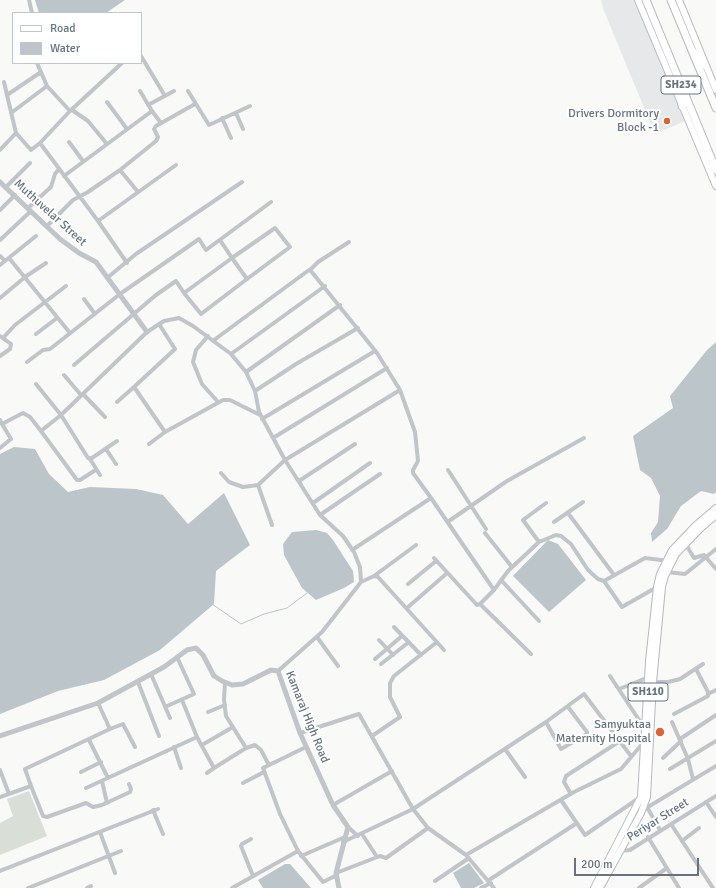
<!DOCTYPE html>
<html>
<head>
<meta charset="utf-8">
<style>
  body { margin:0 }
  #map { position:relative; width:716px; height:888px; overflow:hidden; background:#f9f9f8; font-family:Signika,sans-serif }
  canvas { display:block }
  .legend { position:absolute; left:12px; top:12px; width:130px; height:52px; box-sizing:border-box; background:#fff; border:1px solid #c2c7cd; margin:0; padding:5px 7px; list-style:none; font-size:12px; color:#667481 }
  .legend li { display:flex; align-items:center; gap:8px; height:20px }
  .legend b { width:20px; border:1px solid #c2c7cd }
  .scale { position:absolute; left:574px; top:858px; width:125px; height:18px; box-sizing:border-box; border:2px solid #667481; border-top:0; padding-left:5px; font-size:12px; line-height:14px; white-space:nowrap; color:#667481; -webkit-text-stroke:3px #fff; paint-order:stroke }
</style>
</head>
<body>
<div id="map">
<canvas width="716" height="888"></canvas>
<ul class="legend">
<li><b style="height:5px;background:#fff"></b>Road</li>
<li><b style="height:11px;background:#bbc5ca"></b>Water</li>
</ul>
<div class="scale">200 m</div>
</div>
<script>
const context = document.querySelector('canvas').getContext('2d');
context.lineJoin = 'round';
function fillPath(path, color) {
  context.fillStyle = color;
  context.fill(path, 'evenodd');
}
function shape(rows) {
  const path = new Path2D();
  for (const r of rows) {
    path.moveTo(r[0], r[1]);
    for (let i = 2; i < r.length; i += 2) path.lineTo(r[i], r[i + 1]);
  }
  return path;
}
function strokePath(path, color, width, dash) {
  context.strokeStyle = color;
  context.lineWidth = width;
  context.lineCap = dash ? 'butt' : 'round';
  context.setLineDash(dash || []);
  context.stroke(path);
}
function write(font, color, halo, rows, align = 'center') {
  context.font = font + ' Signika,sans-serif';
  context.lineWidth = 4;
  context.setLineDash([]);
  context.textBaseline = 'middle';
  context.strokeStyle = halo;
  context.fillStyle = color;
  for (const [text, x, y, turn = 0] of rows) {
    context.save();
    context.translate(x, y);
    context.rotate((+turn || 0) * Math.PI / 180);
    context.textAlign = isNaN(turn) ? turn : align;
    if (halo) context.strokeText(text, 0, 0);
    context.fillText(text, 0, 0);
    context.restore();
  }
}
fillPath(shape([
  [601,0,635,0,685,121,655,134,604,11]
]), '#e7e8e9');
fillPath(shape([
  [29,791,47,836,0,855,0,823,13,816,7,799]
]), '#d9ded7');
fillPath(shape([
  [35,0,125,0,106,13,39,13],
  [716,342,716,492,714,494,701,491,681,506,667,529,652,542,651,533,658,522,660,496,651,478,640,470,633,436,673,408,670,396,707,350],
  [14,447,35,449,49,474,68,492,90,487,136,489,163,495,188,524,224,493,250,545,216,571,214,604,160,650,104,680,58,691,0,714,0,454],
  [316,530,327,533,333,540,353,571,354,582,344,588,316,600,302,588,284,555,283,544,292,532],
  [548,540,558,544,586,580,549,612,513,576],
  [469,863,484,883,474,888,461,888,453,873],
  [285,864,290,864,311,888,263,888,258,880]
]), '#bbc5ca');
strokePath(shape([
  [212,604,241,624,264,614,287,608,307,593]
]), '#bbc5ca', 1);
const primary = shape([
  [638,0,716,186],
  [679,0,716,90],
  [594,888,641,797,649,661,657,587,660,574,672,550,696,525,716,508],
  [600,888,641,813,647,797,653,682,662,587,665,576,676,554,700,529,716,515]
]);
const motorway = shape([
  [646,0,716,170],
  [671,0,716,108],
  [696,53,705,65],
  [680,90,682,106]
]);
strokePath(primary, '#b5b9be', 8);
strokePath(motorway, '#b5b9bc', 9);
strokePath(shape([
  [29,0,32,13],
  [141,56,165,96],
  [37,63,47,86,70,111],
  [4,82,7,95],
  [140,91,152,111,161,123],
  [188,91,209,125,250,106],
  [107,102,127,129],
  [148,105,174,91],
  [72,110,88,121,107,144],
  [11,113,47,86],
  [236,113,243,129],
  [222,118,231,138],
  [16,133,7,95,41,72],
  [69,142,83,161],
  [40,143,70,111,122,63],
  [0,150,16,133,31,150,40,143,98,221,176,165],
  [120,170,138,192],
  [64,176,152,111],
  [6,187,30,163],
  [28,208,51,187,55,174,59,169],
  [0,210,15,195],
  [98,221,127,263],
  [48,225,73,200,88,192,120,170,156,141,158,137,154,129,156,126,195,104],
  [0,240,31,211],
  [0,256,5,261],
  [9,258,70,333],
  [0,265,36,236],
  [310,270,318,262,349,242],
  [107,278,136,254,242,182],
  [184,293,201,314,247,279,290,247,275,228,232,258,247,279],
  [0,298,25,277,46,263],
  [84,299,95,314],
  [159,324,175,349,134,387,165,432],
  [36,334,57,318],
  [0,336,11,344,10,349,0,356],
  [208,336,196,350,193,362,202,384,218,402],
  [3,338,15,325,66,286],
  [214,340,309,270,311,271,377,353,400,390,415,432,418,461,413,470,413,473,431,498],
  [231,354,325,286],
  [27,362,43,350,50,349,120,294,199,239,206,250,271,202],
  [74,365,156,295,176,281,184,293,232,258,220,240],
  [246,372,340,305],
  [64,375,81,395],
  [36,384,61,415,88,458,92,458,117,441],
  [255,391,296,364,358,328],
  [83,394,105,417],
  [117,402,134,387],
  [262,419,375,351],
  [0,420,2,424,23,413,30,417,41,431],
  [273,438,387,368],
  [149,444,165,432,223,400,230,400,260,415],
  [0,448,11,439,2,424],
  [106,449,116,464],
  [90,459,100,475],
  [448,470,486,529],
  [94,471,80,480,77,480,41,431,61,415,147,332,164,321,179,318,193,326,231,354,246,372,255,391,259,412,285,460,320,515,343,536,354,552,360,567,361,582,322,632,278,671],
  [221,473,229,482,243,487,258,485,285,460,400,390],
  [299,481,355,444],
  [258,485,272,525],
  [313,503,370,463],
  [568,513,614,575],
  [320,515,380,474],
  [449,521,507,481,584,438],
  [554,522,583,502],
  [485,533,512,567],
  [539,542,523,520,546,503],
  [685,543,694,558,704,555,716,569],
  [352,550,431,498,494,590,508,571,539,542,556,535,561,536,571,544,588,570,598,579,604,581,645,558,669,561],
  [434,558,477,605,480,604],
  [667,572,685,574,716,549],
  [374,576,416,545],
  [501,580,539,621],
  [604,581,622,607,657,587],
  [361,582,374,576,378,577,444,650],
  [408,584,436,561],
  [494,590,480,604,531,654],
  [407,608,446,574],
  [394,627,421,655],
  [317,637,338,666],
  [379,640,393,655],
  [375,659,402,636],
  [381,664,409,642],
  [151,674,170,718],
  [610,676,645,729],
  [138,682,159,736],
  [225,682,224,700,226,716,246,748,255,745,261,750,269,765],
  [653,682,668,682,680,679,703,664],
  [619,689,649,677],
  [708,694,716,690],
  [182,700,197,737,214,768,246,748],
  [165,707,194,694,177,657],
  [208,712,225,705],
  [674,714,708,696,708,692,696,669],
  [546,722,561,749,587,734,587,732,568,707],
  [672,722,688,759,693,779],
  [110,729,123,724,135,747],
  [300,733,359,714,413,809,428,828,466,855,494,888],
  [372,736,400,717,390,697,390,683,394,676,437,642],
  [680,739,716,715],
  [89,740,108,778],
  [202,745,233,727],
  [174,747,181,768],
  [306,747,263,768,280,814,298,851,323,882,337,875],
  [505,749,525,777],
  [663,758,681,741],
  [670,769,716,741],
  [0,770,9,794],
  [81,772,101,762],
  [207,773,214,768],
  [102,781,107,803],
  [243,783,264,772],
  [31,786,43,816,47,817,86,803,93,807,102,805,130,792,131,789,129,784],
  [86,788,197,737],
  [571,794,564,782,566,776,620,741],
  [0,797,31,786,25,769,110,729,98,703],
  [561,800,585,835,639,798],
  [706,802,716,817],
  [333,805,392,771],
  [647,807,660,830],
  [153,810,163,834],
  [643,810,716,766],
  [671,824,713,888],
  [348,827,358,836],
  [100,832,115,873],
  [362,834,377,857],
  [648,837,679,888],
  [251,839,242,844,241,846,253,876],
  [682,841,699,828],
  [343,842,413,809,546,722,584,694,631,756],
  [620,851,630,850,716,796],
  [466,855,574,792,621,769,643,743],
  [301,856,345,837],
  [0,871,158,809],
  [336,873,380,856,386,858,428,828],
  [489,880,577,823],
  [435,881,469,858],
  [28,888,121,851],
  [87,888,91,886],
  [232,888,298,851],
  [481,888,491,883],
  [639,888,667,868]
]), '#c1c5c9', 4);
strokePath(shape([
  [0,182,60,239,79,253,96,262,147,332],
  [0,736,98,703,164,667,187,650,196,648,203,655,214,676,222,681,232,685,243,684,271,670,278,671,300,733,333,805,348,827,336,873,339,888]
]), '#c1c5c9', 5);
strokePath(primary, '#fff', 6);
strokePath(motorway, '#fff', 7);
for (const [x, y, r, color] of [
  [667,121,4,"#da6437"],
  [660,732,5,"#da6437"]
]) {
  const dot = new Path2D();
  dot.arc(x, y, r, 0, 2 * Math.PI);
  context.fillStyle = color;
  context.fill(dot);
  strokePath(dot, '#fff', 1.5);
}
for (const [x, y, w] of [
  [681,85,40],
  [648,692,40]
]) {
  const box = new Path2D();
  box.roundRect(x - w / 2, y - 9, w, 18, 3);
  context.fillStyle = '#fff';
  context.fill(box);
  strokePath(box, '#667481', 1);
}
write('bold 11px', '#667481', null, [
  ["SH234",681,85],
  ["SH110",648,692]
]);
write('12px', '#667481', '#fff', [
  ["Drivers Dormitory",659,114],
  ["Block -1",659,128],
  ["Samyuktaa",651,725],
  ["Maternity Hospital",651,739]
], 'right');
write('12px', '#667481', '#fff', [
  ["Muthuvelar Street",50,213,42],
  ["Kamaraj High Road",307,717,68],
  ["Periyar Street",658,820,-32]
]);
</script>
</body>
</html>
